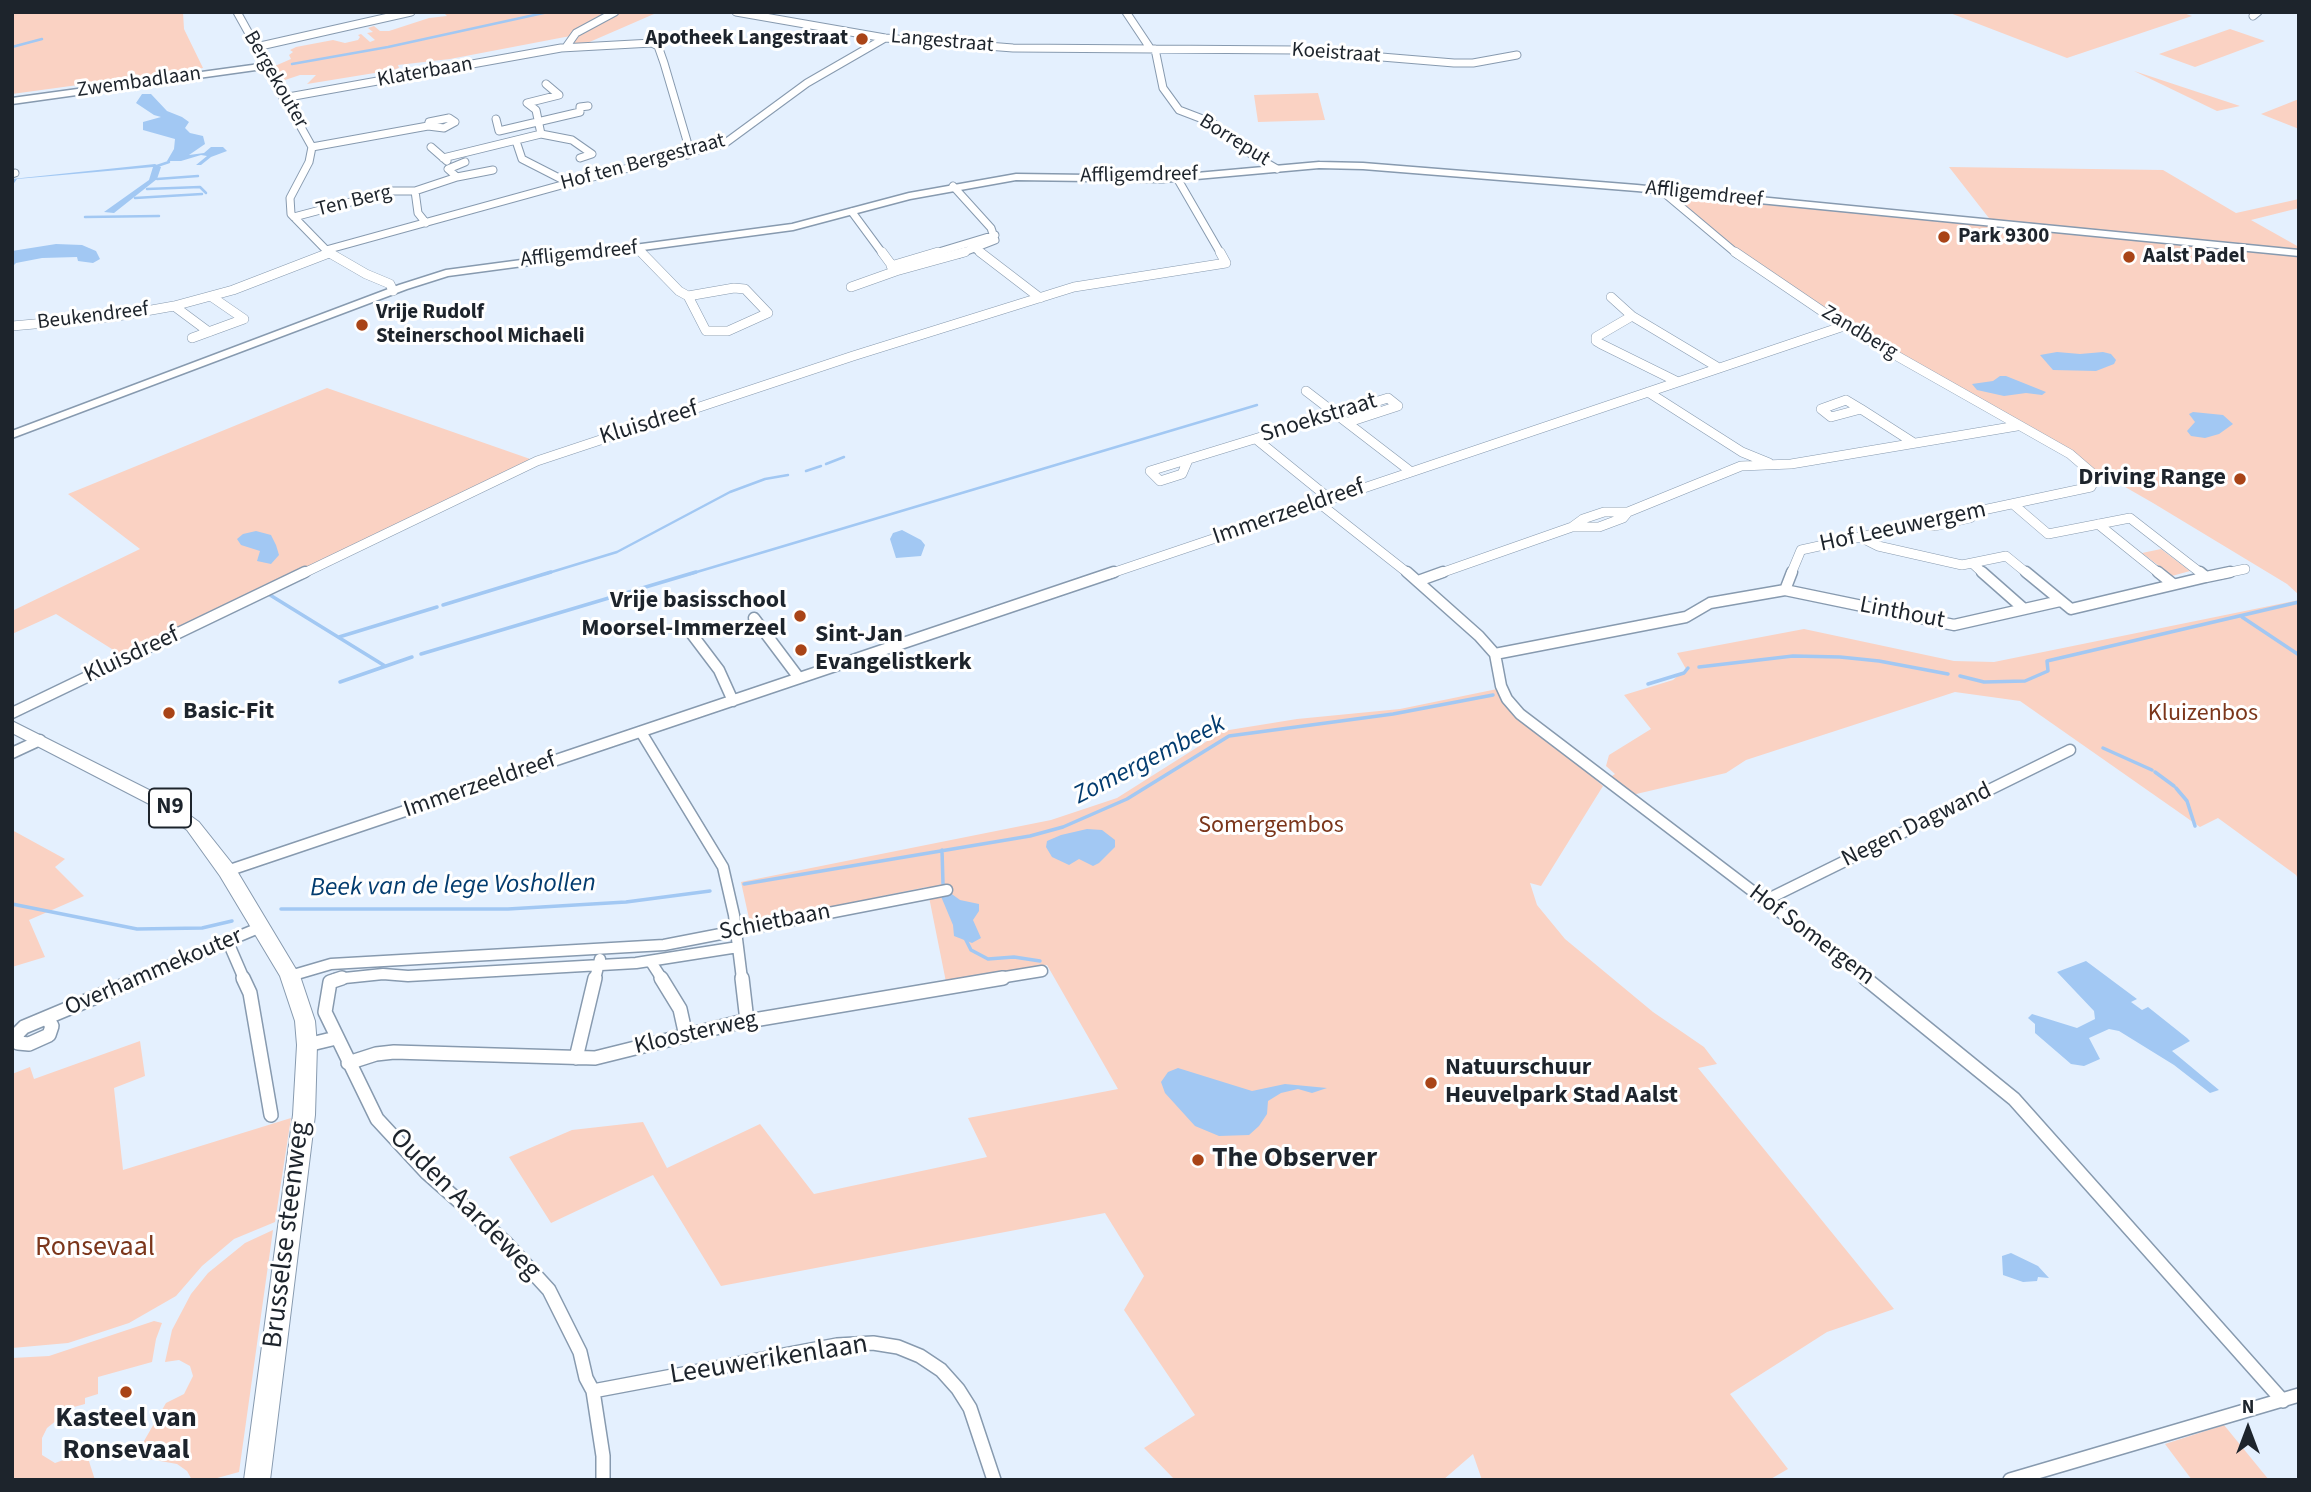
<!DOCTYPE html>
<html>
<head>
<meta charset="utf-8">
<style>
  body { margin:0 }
  #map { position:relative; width:2311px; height:1492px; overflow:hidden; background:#e4f0fe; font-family:"Source Sans 3",sans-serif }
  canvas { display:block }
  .frame { position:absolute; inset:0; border:14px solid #1d242c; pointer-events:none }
  .north { position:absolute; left:2213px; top:1394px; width:70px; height:70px; -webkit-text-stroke:5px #fff; paint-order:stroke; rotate:0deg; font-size:19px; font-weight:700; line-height:28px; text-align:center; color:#1d242c }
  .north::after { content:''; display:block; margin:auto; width:24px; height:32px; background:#1d242c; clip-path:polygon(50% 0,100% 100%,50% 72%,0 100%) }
</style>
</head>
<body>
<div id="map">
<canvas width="2311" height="1492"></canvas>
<div class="frame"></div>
<div class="north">N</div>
</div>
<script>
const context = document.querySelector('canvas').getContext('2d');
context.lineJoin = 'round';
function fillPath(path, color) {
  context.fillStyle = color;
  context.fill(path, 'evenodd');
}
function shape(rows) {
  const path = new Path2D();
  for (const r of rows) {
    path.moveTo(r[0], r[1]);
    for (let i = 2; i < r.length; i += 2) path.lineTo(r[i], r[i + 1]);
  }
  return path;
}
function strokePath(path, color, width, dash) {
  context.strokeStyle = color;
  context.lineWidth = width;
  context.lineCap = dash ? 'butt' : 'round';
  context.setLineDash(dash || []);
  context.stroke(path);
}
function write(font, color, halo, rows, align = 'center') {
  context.font = font + ' "Source Sans 3",sans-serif';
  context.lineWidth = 6;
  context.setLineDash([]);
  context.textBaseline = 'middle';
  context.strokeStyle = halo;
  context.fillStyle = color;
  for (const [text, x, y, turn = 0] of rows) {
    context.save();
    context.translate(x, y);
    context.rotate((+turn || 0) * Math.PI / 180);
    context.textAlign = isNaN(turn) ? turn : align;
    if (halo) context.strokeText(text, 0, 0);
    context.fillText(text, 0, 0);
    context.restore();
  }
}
fillPath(shape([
  [12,12,183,12,184,29,203,68,12,94],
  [451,12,634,12,654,14,578,47,566,47,572,36,565,37,450,59,398,65,399,68,393,70,307,84,316,75,300,75,282,81,268,69,291,59,289,55,293,52,290,50,296,47,333,40,345,43,358,40,360,37,358,35,361,34,370,42,375,40,367,33,373,32,368,28,374,26,380,31,389,31,429,18,447,16,445,14],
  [2181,12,2192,16,2067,58,1950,13],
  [2230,29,2265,41,2195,67,2159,54],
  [2134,71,2240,106,2217,111],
  [1318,93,1325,120,1258,122,1254,95],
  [2299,99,2299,129,2261,114],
  [1949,167,2163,170,2236,213,2299,199,2299,208,2251,220,2299,247,2299,595,2287,584,2153,503,2113,480,2092,473,2070,454,1844,326,1742,258,1662,191,1992,222],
  [327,388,533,460,123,656,56,614,12,634,12,611,140,549,68,494],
  [2161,549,2190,571,2172,576,2142,553],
  [2299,600,2299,881,2296,875,2218,818,2200,827,2020,701,1955,692,1746,760,1726,773,1632,795,1609,778,1615,774,1606,766,1609,755,1651,729,1624,695,1673,680,1686,669,1677,653,1804,629,1954,661,1994,662],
  [1502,688,1517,709,1599,773,1595,779,1603,786,1541,886,1530,883,1537,905,1565,939,1653,1012,1704,1047,1717,1064,1698,1068,1894,1309,1827,1332,1730,1394,1788,1469,1769,1480,1482,1480,1473,1454,1443,1480,1175,1480,1144,1448,1195,1415,1124,1310,1144,1276,1105,1213,721,1286,653,1175,551,1223,509,1157,572,1130,643,1122,667,1168,760,1124,814,1194,987,1157,968,1118,1118,1089,1047,965,946,982,927,887,750,923,741,882,1051,820,1117,798,1223,731,1297,719,1400,709],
  [12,830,65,859,55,867,84,896,29,920,45,957,12,967],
  [140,1041,145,1076,114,1088,123,1170,291,1118,275,1222,234,1239,202,1266,176,1296,129,1323,68,1343,12,1348,12,1074,30,1067,34,1079],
  [273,1230,239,1472,210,1480,192,1480,187,1471,177,1464,149,1459,143,1451,144,1441,166,1403,184,1394,193,1376,190,1366,179,1360,165,1362,172,1330,191,1294,208,1273,245,1243],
  [154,1321,162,1323,156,1339,152,1362,98,1377,98,1394,85,1398,85,1404,59,1411,57,1420,47,1428,42,1438,42,1455,55,1463,86,1452,95,1480,12,1480,12,1358,49,1356],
  [2224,1425,2269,1480,2192,1480,2165,1444]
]), '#fad2c3');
fillPath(shape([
  [142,94,151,94,167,111,182,117,189,122,185,128,190,133,203,136,205,144,189,155,204,153,211,147,223,147,227,151,211,157,201,165,196,165,207,156,201,155,181,161,167,161,174,149,175,139,143,130,143,122,161,117,154,115,136,103],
  [155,164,161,167,157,179,114,213,104,212,149,180,153,167,17,179,12,186,12,179],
  [56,244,82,245,96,251,100,259,93,263,78,261,77,257,42,258,16,263,12,267,12,251],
  [2057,352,2080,354,2103,352,2111,354,2116,360,2114,364,2096,371,2053,370,2040,355],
  [2000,376,2006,376,2046,392,2042,395,2026,393,2004,396,1977,390,1972,384,1993,381],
  [2193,412,2223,415,2233,424,2219,434,2205,438,2191,436,2187,431,2195,422,2189,414],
  [902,530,921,540,925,545,921,556,896,558,890,539,893,533],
  [256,531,271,535,276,545,279,555,271,564,257,561,260,551,241,545,237,539,243,534],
  [1087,829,1102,830,1115,840,1115,847,1099,863,1093,866,1079,859,1069,865,1052,857,1046,847,1047,841,1061,835],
  [949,892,960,900,979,904,979,911,973,920,981,938,972,943,954,936,953,925,940,894],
  [2086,961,2137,999,2131,1002,2142,1010,2148,1007,2187,1038,2190,1041,2172,1051,2219,1090,2210,1093,2174,1065,2119,1031,2109,1029,2089,1038,2100,1059,2084,1066,2071,1064,2035,1033,2035,1024,2028,1018,2032,1014,2077,1028,2095,1019,2094,1011,2057,972],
  [1178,1068,1252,1091,1285,1084,1327,1088,1312,1093,1298,1089,1281,1093,1268,1101,1267,1114,1259,1126,1249,1135,1219,1136,1195,1126,1165,1093,1161,1082,1168,1072],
  [2011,1253,2038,1266,2049,1278,2038,1277,2037,1281,2023,1282,2003,1275,2002,1256]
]), '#a2c8f3');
strokePath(shape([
  [12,47,42,39],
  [292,64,388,47,548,12],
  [157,166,169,162],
  [157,179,198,176],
  [147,189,200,187,206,193],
  [135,198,202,194],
  [85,217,159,216],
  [826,464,844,457],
  [806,471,821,466],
  [545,574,617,552,730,492,765,479,788,475],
  [690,574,1257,405]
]), '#a2c8f3', 2.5);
strokePath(shape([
  [270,595,385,666],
  [443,605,551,572],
  [2242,617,2299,655],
  [339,637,437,607],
  [421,654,696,572],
  [1699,667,1793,656,1840,657,1879,661,1948,674],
  [1960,676,1984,682,2025,681,2048,671,2047,661,2299,602],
  [340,682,412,657],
  [1648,684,1684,673,1688,668],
  [2103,748,2152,770],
  [2155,772,2174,786],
  [2176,788,2187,801,2195,826],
  [942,850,943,884],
  [744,884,1030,836,1063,827,1127,799,1229,736,1393,714,1493,695],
  [12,904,137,929,202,928,232,921],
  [281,909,508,909,626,902,710,891],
  [965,938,971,950,988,959,1014,957,1040,961]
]), '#a2c8f3', 3.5);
const minorFar3 = shape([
  [237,12,312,147,309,162,290,198,291,214,330,254],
  [736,12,885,38,1013,48,1297,50,1454,63,1473,63,1517,55],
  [1126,12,1150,48],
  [2253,16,2258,12],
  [256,47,411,12],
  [566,47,576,33,615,12],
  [1155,49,1163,88,1179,110,1213,123,1241,148,1277,169],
  [283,98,561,48,652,43,658,46,664,63,687,141,687,155],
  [449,118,455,122,444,128,428,126,429,122,449,118],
  [496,119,499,131,580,112,580,107,588,106],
  [541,134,572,140,592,154,580,158],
  [516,141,522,159,569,183],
  [312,147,428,126],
  [431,147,447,161],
  [443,158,541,134,536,110,527,103,559,95,546,84],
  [12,174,15,173],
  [457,177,493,170],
  [1177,178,1221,254],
  [953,186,991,228,995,240,959,254],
  [1662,191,1737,254],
  [852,212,883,254],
  [294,217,392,191,415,191],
  [426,223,418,213,415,191,457,177,448,169,465,162],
  [638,249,643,254],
  [976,249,982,254],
  [326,250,569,183,724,144,807,83,885,38],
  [932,254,995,235]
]);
const minorFar2 = shape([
  [328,252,366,274,390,284,393,291],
  [641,252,679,291,688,296],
  [980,252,1040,298],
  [1735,252,1844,326,2070,454,2092,473,2094,481,2091,487,1983,510,1970,518,1935,526,1919,524,1801,550,1791,574],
  [891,266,938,252],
  [896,271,965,252],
  [851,287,896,271,882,252],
  [734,288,745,289,768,313,728,331,706,331,688,296,734,288],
  [212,297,244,319],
  [1611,297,1632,316],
  [174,306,209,332],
  [12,326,112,317,174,306,233,290,329,253],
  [192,338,244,319],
  [1678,382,1601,344,1596,341,1596,337,1632,316,1719,368],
  [1306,391,1410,471],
  [1648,392,1742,452,1769,463],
  [1846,400,1861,409,1831,417,1821,409,1846,400],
  [1861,409,1914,443],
  [1256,439,1330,499],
  [1188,460,1182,474,1160,481,1150,471,1388,398,1398,406,1349,422],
  [1319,503,1409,574],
  [2013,504,2048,534,2130,518,2202,574],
  [2098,524,2160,574],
  [1572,527,1599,527,1623,518,1628,512],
  [1860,537,1878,546,1962,565,2006,556,2028,574],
  [1972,563,1984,574],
  [302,574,537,461,853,356,1074,287,1226,263,1220,252],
  [1109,574,1844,326],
  [1438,574,1572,527,1583,519,1604,512,1628,512,1741,466,1791,464,2017,426],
  [2221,574,2245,569]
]);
const minorFar1 = shape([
  [1407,572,1479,636,1495,654,1501,686,1507,699,1520,714,1868,979],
  [1982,572,2024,609],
  [2026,572,2071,609,2206,577,2200,572],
  [2158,572,2173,584],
  [2206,577,2230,572],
  [1418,581,1443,572],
  [1785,590,1954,625,2060,601],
  [754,618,799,678],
  [691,633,719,670,733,701],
  [1495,654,1686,617,1710,603,1785,590,1792,572],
  [12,713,305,572],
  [641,732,723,867,734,915,742,979],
  [12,753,40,740],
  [227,871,1114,572],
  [1764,901,2070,750],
  [228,942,244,979],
  [651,962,662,979],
  [290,976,331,964,664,945,947,890],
  [137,979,261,927],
  [335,979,383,974,408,976,636,963,738,947],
  [595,979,600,959],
  [993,979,1042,971]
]);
const minor = shape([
  [243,978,250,993,271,1115],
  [661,978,680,1009,686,1036],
  [742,978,747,1021],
  [1865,978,2014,1099,2283,1401],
  [330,982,325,1012,377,1119,427,1173,505,1242,549,1290,580,1352,586,1378,593,1391,603,1456,603,1480],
  [330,982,342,978],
  [47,1018,52,1026,49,1035,29,1044,18,1043,17,1034,24,1027,141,978],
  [307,1045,336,1038],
  [576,1058,595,978],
  [348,1063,376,1054,394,1052,595,1058,736,1023,1003,978],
  [593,1391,837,1345,873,1343,898,1347,920,1356,941,1370,958,1389,970,1408,994,1480],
  [2010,1480,2299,1395]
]);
const tertiary = shape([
  [267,63,271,66,270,68,12,104,12,98,267,63],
  [1319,162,1363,163,1637,185,2299,250,2299,256,1637,191,1363,169,1319,168,1163,182,1016,180,910,199,793,230,448,276,407,289,12,438,12,431,399,285,446,270,792,224,909,193,1016,174,1163,176,1319,162]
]);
const primary = shape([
  [12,721,167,799,199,822,234,866,300,976,315,1021,317,1045,315,1115,270,1480,244,1480,293,1115,297,1045,295,1021,280,976,220,876,187,830,155,807,12,733,12,721]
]);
strokePath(minorFar3, '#879aaf', 9);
strokePath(minorFar2, '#879aaf', 10);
strokePath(minorFar1, '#879aaf', 13);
strokePath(minor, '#879aaf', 16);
strokePath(tertiary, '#879aaf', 3);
strokePath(primary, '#879aaf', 2);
strokePath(minorFar3, '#fff', 7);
strokePath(minorFar2, '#fff', 9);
strokePath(minorFar1, '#fff', 10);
strokePath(minor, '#fff', 13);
fillPath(tertiary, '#fff');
fillPath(primary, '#fff');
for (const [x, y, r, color] of [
  [862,39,7,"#a94417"],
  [1944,237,7,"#a94417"],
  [2129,257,7,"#a94417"],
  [362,325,7,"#a94417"],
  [2240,479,7,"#a94417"],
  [800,616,7,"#a94417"],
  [801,650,7,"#a94417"],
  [169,713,7,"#a94417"],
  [1431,1083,7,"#a94417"],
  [1198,1160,7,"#a94417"],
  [126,1392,7,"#a94417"]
]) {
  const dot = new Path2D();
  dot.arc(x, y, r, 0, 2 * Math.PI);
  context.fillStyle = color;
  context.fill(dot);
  strokePath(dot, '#fff', 2.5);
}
write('bold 21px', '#1d242c', '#fff', [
  ["Apotheek Langestraat",848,39,"right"],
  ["Park 9300",1958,237],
  ["Aalst Padel",2143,257],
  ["Vrije Rudolf",376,313],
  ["Steinerschool Michaeli",376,337]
], 'left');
write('21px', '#1d242c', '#fff', [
  ["Langestraat",942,42,5],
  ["Koeistraat",1336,54,4],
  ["Klaterbaan",425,73,-10],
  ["Bergekouter",275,80,60],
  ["Zwembadlaan",139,83,-8],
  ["Borreput",1234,141,32],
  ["Hof ten Bergestraat",643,163,-15],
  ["Affligemdreef",1139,176,-1],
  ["Affligemdreef",1704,195,6],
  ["Ten Berg",354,202,-14],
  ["Affligemdreef",579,255,-6],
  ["Beukendreef",93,317,-7],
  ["Zandberg",1859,333,31]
]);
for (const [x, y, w] of [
  [170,808,42]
]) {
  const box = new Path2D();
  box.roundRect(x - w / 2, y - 19.5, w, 39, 5);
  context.fillStyle = '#fff';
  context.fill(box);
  strokePath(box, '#1d242c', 2);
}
write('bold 23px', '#1d242c', null, [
  ["N9",170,808]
]);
write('24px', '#1d242c', '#fff', [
  ["Snoekstraat",1319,419,-17],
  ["Kluisdreef",649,424,-17],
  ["Immerzeeldreef",1289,513,-19],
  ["Hof Leeuwergem",1903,528,-12],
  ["Linthout",1902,614,11],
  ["Kluisdreef",132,656,-25],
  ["Immerzeeldreef",480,786,-19],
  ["Negen Dagwand",1917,826,-26],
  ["Schietbaan",775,923,-11],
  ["Hof Somergem",1811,936,37],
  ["Overhammekouter",154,973,-23],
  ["Kloosterweg",696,1034,-13]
]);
write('bold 24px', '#1d242c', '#fff', [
  ["Driving Range",2226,479,"right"],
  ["Vrije basisschool",786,602,"right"],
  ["Moorsel-Immerzeel",786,630,"right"],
  ["Sint-Jan",815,636],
  ["Evangelistkerk",815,664],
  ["Basic-Fit",183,713],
  ["Natuurschuur",1445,1069],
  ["Heuvelpark Stad Aalst",1445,1097]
], 'left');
write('24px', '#7b361b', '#fff', [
  ["Kluizenbos",2203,715],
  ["Somergembos",1271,827]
]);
write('italic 26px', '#033c6f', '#fff', [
  ["Zomergembeek",1150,761,-27],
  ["Beek van de lege Voshollen",453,887,-1]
]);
write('bold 28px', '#1d242c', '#fff', [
  ["The Observer",1212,1160],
  ["Kasteel van",126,1420,"center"],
  ["Ronsevaal",126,1452,"center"]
], 'left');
write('28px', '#1d242c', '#fff', [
  ["Ouden Aardeweg",464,1205,45],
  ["Brusselse steenweg",288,1235,-83],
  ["Leeuwerikenlaan",769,1361,-9]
]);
write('28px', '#7b361b', '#fff', [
  ["Ronsevaal",95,1249]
]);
</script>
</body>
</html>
